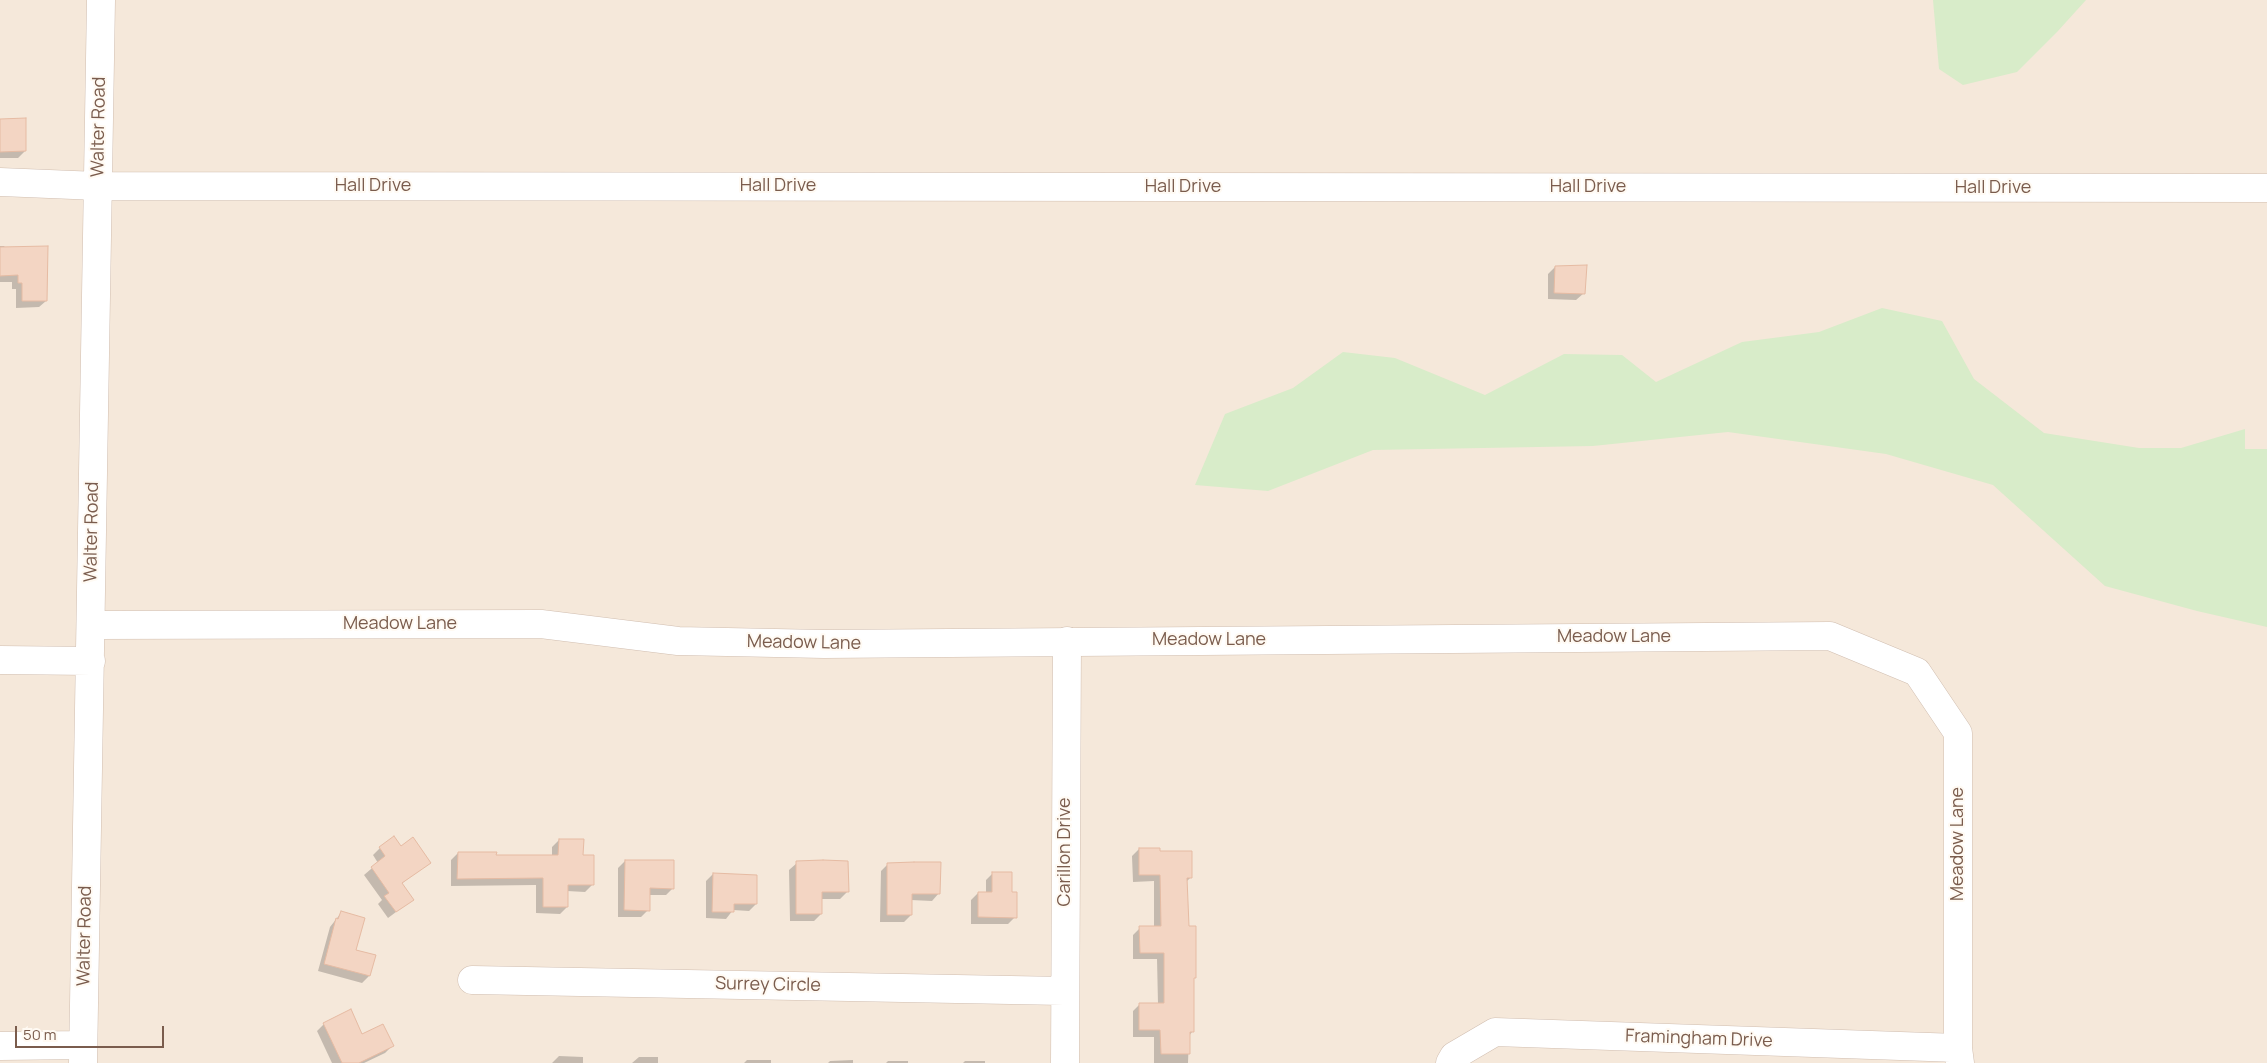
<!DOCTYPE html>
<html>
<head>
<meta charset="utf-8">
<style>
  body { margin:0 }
  #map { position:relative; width:2267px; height:1063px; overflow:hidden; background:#fdf6ec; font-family:Manrope,sans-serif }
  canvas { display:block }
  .scale { position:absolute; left:15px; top:1026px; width:149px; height:22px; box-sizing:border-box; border:2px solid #7a5c4d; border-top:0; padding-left:6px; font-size:15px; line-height:18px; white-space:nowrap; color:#7a5c4d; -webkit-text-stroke:4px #fffaf3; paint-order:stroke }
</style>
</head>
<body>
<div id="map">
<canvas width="2267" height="1063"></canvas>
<div class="scale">50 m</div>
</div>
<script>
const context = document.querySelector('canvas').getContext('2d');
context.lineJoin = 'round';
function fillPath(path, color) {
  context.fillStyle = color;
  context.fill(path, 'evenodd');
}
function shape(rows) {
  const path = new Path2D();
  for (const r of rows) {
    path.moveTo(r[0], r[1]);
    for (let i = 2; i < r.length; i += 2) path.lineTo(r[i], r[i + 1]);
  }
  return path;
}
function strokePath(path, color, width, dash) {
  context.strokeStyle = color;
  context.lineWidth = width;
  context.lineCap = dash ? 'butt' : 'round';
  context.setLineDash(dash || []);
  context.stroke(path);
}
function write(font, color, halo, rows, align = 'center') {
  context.font = font + ' Manrope,sans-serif';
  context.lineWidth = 4;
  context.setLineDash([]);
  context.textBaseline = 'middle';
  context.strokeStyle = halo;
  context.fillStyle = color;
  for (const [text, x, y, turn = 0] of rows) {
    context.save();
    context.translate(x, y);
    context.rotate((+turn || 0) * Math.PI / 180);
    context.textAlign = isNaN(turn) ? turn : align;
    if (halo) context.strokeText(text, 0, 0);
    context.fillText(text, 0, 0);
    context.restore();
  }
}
fillPath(shape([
  [0,0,90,0,70,1063,0,1063],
  [109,0,2267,0,2267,1063,94,1063]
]), '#f5e8da');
fillPath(shape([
  [1933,0,2086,0,2057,32,2017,72,1963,85,1939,69],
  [1882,308,1942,321,1974,379,2044,433,2139,448,2181,448,2245,429,2245,449,2267,449,2267,627,2197,611,2105,586,1993,485,1886,454,1728,432,1593,446,1373,450,1268,491,1195,485,1225,414,1293,388,1343,352,1395,358,1485,395,1564,354,1622,355,1656,382,1742,342,1819,332]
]), '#d8ecc9');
fillPath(shape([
  [0,120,25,151,18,158,0,158],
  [0,246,4,246,46,301,39,307,16,308,16,289,12,289,12,282,0,282],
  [1555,267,1584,293,1576,300,1548,299,1548,274],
  [559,840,582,857,592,885,585,892,567,891,567,907,560,914,536,913,536,885,451,886,451,860,458,853,495,856,552,856,552,847],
  [380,848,400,848,429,863,401,884,412,900,388,918,378,904,382,900,364,875,378,863,373,855],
  [1139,849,1159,852,1191,877,1186,882,1192,1032,1189,1036,1188,1063,1154,1063,1154,1037,1133,1037,1133,1011,1140,1004,1158,1004,1157,959,1133,959,1133,935,1140,928,1154,927,1154,881,1133,882,1132,856],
  [625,861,673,888,666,895,649,895,648,910,641,917,618,917,618,868],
  [797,863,847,892,840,899,821,899,821,914,814,921,790,921,789,870],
  [888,864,939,893,932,901,911,900,911,915,904,922,880,922,881,871],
  [993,873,1011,893,1015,917,1008,924,971,924,971,900,978,893,986,893,986,880],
  [713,874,756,904,749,911,733,910,726,919,706,918,706,881],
  [341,913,354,951,369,976,362,983,318,971,330,927],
  [324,1024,392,1046,385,1053,364,1063,332,1063,317,1031],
  [559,1056,583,1057,583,1063,552,1063],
  [639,1057,658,1057,658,1063,632,1063],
  [747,1060,771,1060,771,1063,744,1063],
  [853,1060,853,1063,828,1063,830,1061],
  [888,1061,908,1061,908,1063,886,1063],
  [965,1061,985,1061,985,1063,963,1063]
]), '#0003');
const building = shape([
  [26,118,26,151,0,152,0,119,26,118],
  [48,246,47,301,22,301,22,283,18,283,18,275,0,276,0,247,48,246],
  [1587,265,1585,294,1554,293,1555,266,1587,265],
  [394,836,401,846,413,837,431,863,402,883,414,900,396,912,384,896,389,893,371,867,385,856,379,847,394,836],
  [559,839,584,839,583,855,594,855,594,885,568,885,568,907,543,907,543,878,457,879,458,852,497,852,496,855,558,855,559,839],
  [1139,848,1160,848,1160,851,1192,851,1192,878,1187,878,1189,926,1196,926,1196,978,1194,978,1194,1032,1190,1032,1190,1054,1161,1054,1160,1030,1139,1030,1139,1003,1164,1003,1164,953,1140,953,1139,926,1161,926,1160,875,1139,875,1139,848],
  [625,860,674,860,674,889,650,888,650,911,624,910,625,860],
  [823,860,848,861,849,892,822,892,822,914,796,914,796,861,823,860],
  [914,862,941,862,940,894,912,894,912,915,887,915,887,863,914,862],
  [992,872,1012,872,1012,892,1017,892,1017,918,978,917,978,892,992,892,992,872],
  [713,873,757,875,757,904,734,904,734,912,712,912,713,873],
  [341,911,365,918,356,950,376,955,370,976,324,964,336,918,338,919,341,911],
  [351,1009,362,1034,383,1024,394,1046,359,1063,342,1063,323,1023,351,1009]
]);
fillPath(building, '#f3d5c3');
strokePath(building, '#e6bba3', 1);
const minor = shape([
  [0,182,98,186,2267,188],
  [91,625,541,624,678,641,824,644,1830,636,1917,672,1958,733,1958,1048,1960,1063],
  [0,660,91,661],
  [472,980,1064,991],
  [0,1046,83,1045],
  [83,1063,101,0],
  [1065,1063,1067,641],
  [1450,1063,1454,1056,1495,1032,1958,1048]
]);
strokePath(minor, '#d1beb0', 29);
strokePath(minor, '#fff', 28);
write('18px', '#7a5c4d', '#fffaf3', [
  ["Walter Road",99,127,-89],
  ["Hall Drive",373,186],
  ["Hall Drive",778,186],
  ["Hall Drive",1183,187],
  ["Hall Drive",1588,187],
  ["Hall Drive",1993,188],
  ["Walter Road",92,532,-89],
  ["Meadow Lane",400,624],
  ["Meadow Lane",1614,637],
  ["Meadow Lane",1209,640],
  ["Meadow Lane",804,643,1],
  ["Meadow Lane",1958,844,-90],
  ["Carillon Drive",1065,852,-90],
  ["Walter Road",85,936,-89],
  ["Surrey Circle",768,985,1],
  ["Framingham Drive",1699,1039,2]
]);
</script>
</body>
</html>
